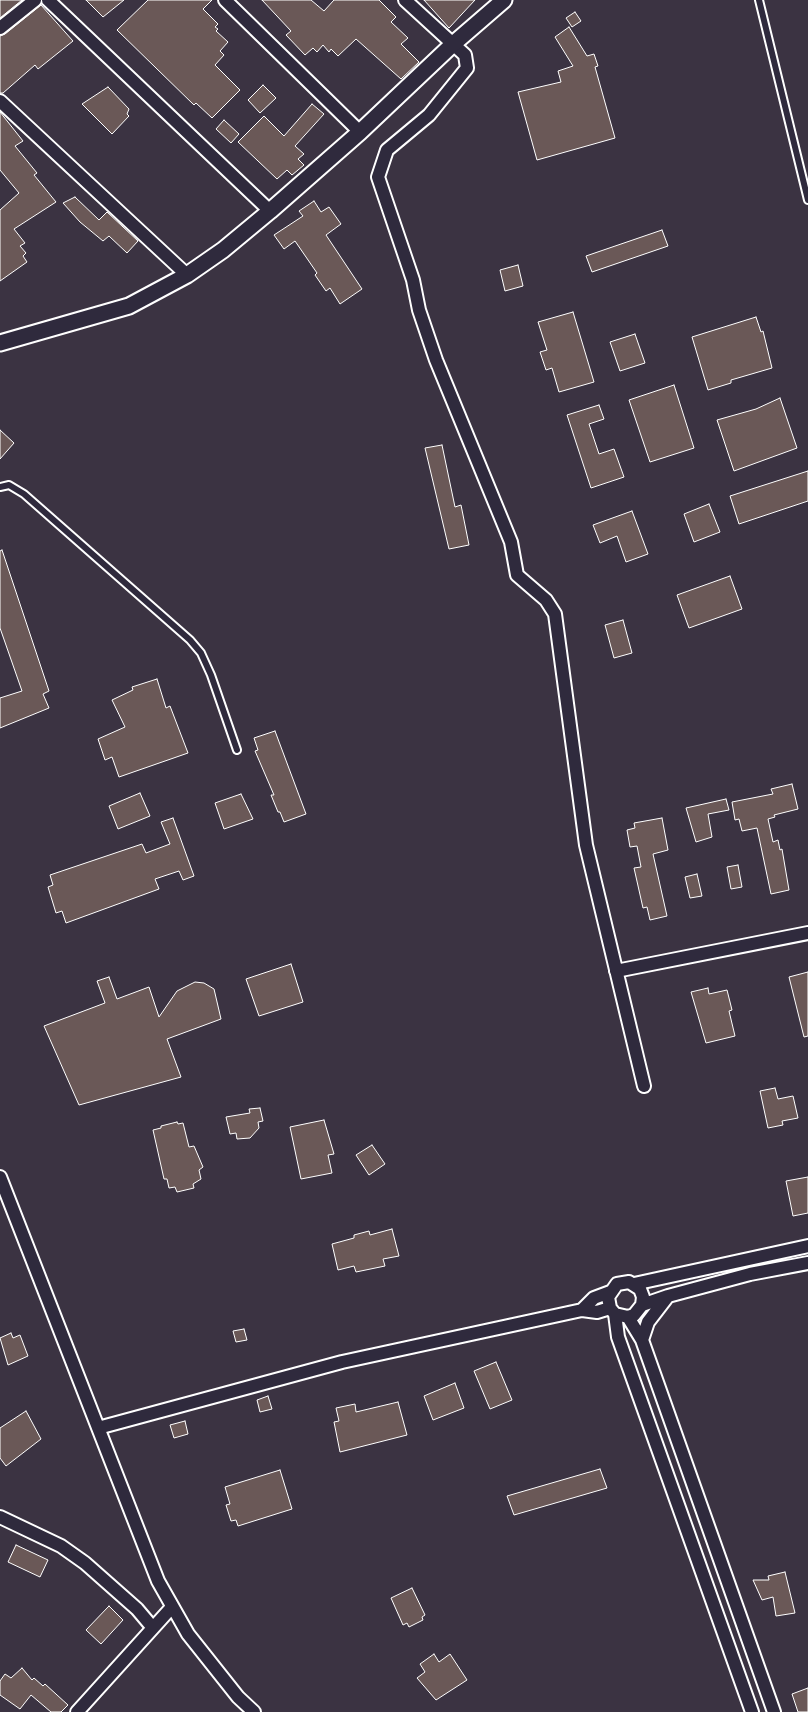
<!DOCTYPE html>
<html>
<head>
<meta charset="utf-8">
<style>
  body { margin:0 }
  canvas { display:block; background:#3b3342 }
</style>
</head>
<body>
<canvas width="808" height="1712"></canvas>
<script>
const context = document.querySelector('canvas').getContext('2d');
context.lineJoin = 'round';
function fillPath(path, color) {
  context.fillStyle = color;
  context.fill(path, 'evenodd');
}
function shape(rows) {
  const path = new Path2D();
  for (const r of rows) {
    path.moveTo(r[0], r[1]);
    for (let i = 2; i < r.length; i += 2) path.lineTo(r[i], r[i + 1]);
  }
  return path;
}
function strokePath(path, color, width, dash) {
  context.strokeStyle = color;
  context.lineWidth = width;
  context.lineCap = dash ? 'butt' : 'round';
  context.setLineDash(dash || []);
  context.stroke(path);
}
const building = shape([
  [0,0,22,0,0,18,0,0],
  [86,0,124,0,103,17,86,0],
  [148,0,212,0,203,9,218,24,215,27,218,29,216,31,228,42,220,51,224,55,215,65,240,90,212,118,196,103,194,105,117,30,148,0],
  [262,0,311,0,324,11,334,0,379,0,396,17,391,22,408,38,401,44,419,62,401,79,356,39,338,56,331,49,329,52,323,45,317,52,313,48,305,55,286,35,291,31,262,0],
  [424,0,475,0,449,28,424,0],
  [41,5,73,41,38,69,35,65,3,93,0,93,0,36,5,34,41,5],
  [575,12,581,21,572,27,566,18,575,12],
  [569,27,587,56,594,54,598,66,595,67,615,138,537,160,518,92,561,82,558,71,573,66,555,37,569,27],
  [263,85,276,98,260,113,248,100,263,85],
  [108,87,129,109,127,114,129,116,112,134,82,104,108,87],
  [312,104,324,114,295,146,304,154,298,159,304,165,292,175,287,170,277,179,238,142,264,116,284,136,312,104],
  [0,112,23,141,15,146,37,173,34,175,56,202,14,229,25,243,20,246,26,253,23,256,27,262,0,281,0,210,19,193,0,170,0,112],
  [224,120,239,134,231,143,216,129,224,120],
  [75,197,99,220,107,212,138,241,127,253,109,236,103,241,80,222,63,203,75,197],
  [314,201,321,212,329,207,341,224,326,235,362,289,340,304,330,288,326,291,315,275,317,273,295,241,284,249,274,235,303,216,299,211,314,201],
  [662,230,668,246,592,272,586,256,662,230],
  [518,265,523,286,505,291,500,270,518,265],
  [573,312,594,382,559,392,552,368,546,370,540,352,547,350,538,322,573,312],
  [756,317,761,332,763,331,772,368,731,380,731,383,708,390,692,337,756,317],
  [635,334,645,363,620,371,610,342,635,334],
  [674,385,694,448,650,462,629,400,674,385],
  [780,398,797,448,734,471,717,420,756,409,780,398],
  [599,405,604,419,589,424,599,454,614,449,624,477,591,488,567,415,599,405],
  [0,430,14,443,0,459,0,430],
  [442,445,455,507,461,505,469,545,449,549,425,448,442,445],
  [808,471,808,501,739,524,730,496,808,471],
  [709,504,720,532,694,542,684,514,709,504],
  [632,511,648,554,626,562,617,536,600,543,593,525,632,511],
  [2,550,49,691,43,694,49,708,0,728,0,698,22,691,0,628,0,551,2,550],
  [730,576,742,609,689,628,677,595,730,576],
  [623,620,632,653,614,658,605,625,623,620],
  [157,679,166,708,170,706,188,753,119,777,112,757,105,760,98,739,125,727,112,700,133,690,132,687,157,679],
  [275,731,306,814,284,822,280,812,278,812,271,795,274,795,255,751,258,750,254,738,275,731],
  [792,784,798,809,774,815,775,817,768,819,773,842,778,840,780,850,782,849,789,890,771,894,757,828,742,831,739,819,735,820,732,802,773,794,771,789,792,784],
  [140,793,150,816,118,829,109,806,140,793],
  [241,794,253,819,224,829,215,803,241,794],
  [726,799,729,810,708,814,712,837,696,842,686,808,726,799],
  [173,818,194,876,183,880,179,871,155,879,159,889,66,923,62,911,56,913,48,887,53,885,50,875,142,844,146,853,170,844,161,822,173,818],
  [662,818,668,850,653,854,667,916,650,920,647,907,643,908,634,868,641,867,637,846,630,847,627,830,635,828,634,823,662,818],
  [738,865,742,887,731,889,727,867,738,865],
  [697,874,702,896,690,898,685,877,697,874],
  [291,964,303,1002,259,1016,246,979,291,964],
  [808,972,808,1036,804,1037,789,977,808,972],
  [109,977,117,999,149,987,159,1017,177,991,195,982,204,983,214,989,221,1019,167,1039,181,1077,79,1105,44,1026,105,1003,97,981,109,977],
  [708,988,709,994,727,990,732,1010,729,1011,735,1036,706,1043,691,992,708,988],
  [775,1088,778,1099,793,1096,798,1118,782,1121,783,1125,768,1128,760,1091,775,1088],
  [260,1108,263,1121,258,1122,259,1128,250,1138,237,1139,236,1133,230,1134,226,1117,250,1113,249,1109,260,1108],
  [324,1120,334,1154,328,1155,332,1173,301,1179,290,1127,324,1120],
  [177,1122,178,1124,183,1123,189,1147,194,1146,203,1167,199,1170,201,1179,193,1184,194,1188,177,1192,175,1187,169,1188,167,1179,164,1179,153,1130,161,1128,161,1126,177,1122],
  [372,1145,385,1164,369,1175,356,1155,372,1145],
  [808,1177,808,1213,793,1216,786,1181,808,1177],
  [392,1229,399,1256,383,1259,385,1266,356,1272,354,1266,338,1270,332,1244,354,1238,354,1235,369,1231,370,1235,392,1229],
  [244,1329,247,1340,236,1342,233,1331,244,1329],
  [11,1333,13,1338,20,1335,28,1356,8,1365,0,1338,11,1333],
  [496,1362,512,1400,490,1409,474,1371,496,1362],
  [455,1383,464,1408,433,1420,424,1396,455,1383],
  [268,1396,272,1409,260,1412,257,1400,268,1396],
  [398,1402,407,1435,340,1452,334,1422,339,1421,336,1408,355,1404,356,1412,398,1402],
  [26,1411,41,1439,6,1466,0,1458,0,1428,26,1411],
  [185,1421,188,1434,174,1438,170,1425,185,1421],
  [600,1469,607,1488,514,1515,507,1496,600,1469],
  [280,1470,292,1509,238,1526,236,1520,231,1521,226,1505,230,1504,225,1487,280,1470],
  [16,1545,48,1560,40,1577,8,1562,16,1545],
  [785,1572,795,1613,776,1616,773,1597,762,1600,753,1580,769,1580,768,1576,785,1572],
  [412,1588,425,1615,422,1617,423,1620,409,1627,407,1623,403,1625,391,1598,412,1588],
  [109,1606,123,1620,101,1644,86,1630,109,1606],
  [434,1654,439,1662,450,1654,467,1680,436,1700,417,1678,425,1672,420,1664,434,1654],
  [22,1668,32,1680,34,1678,43,1686,45,1684,68,1705,61,1712,51,1712,31,1695,20,1709,0,1695,0,1681,5,1674,11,1678,22,1668],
  [808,1688,808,1712,798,1712,792,1694,808,1688]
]);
fillPath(building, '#6a5857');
strokePath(building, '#fff', 1);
const service = shape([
  [759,0,808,200],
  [0,487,9,485,24,494,190,640,201,653,211,675,237,750]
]);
const minor = shape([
  [48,0,270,211],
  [225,0,360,132],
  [405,0,465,55,467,68,429,115,387,150,378,177,413,280,419,310,436,360,511,542,517,575,546,600,555,614,586,845,644,1086],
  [0,28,35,0],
  [0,101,187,275],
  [616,971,808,933],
  [0,1177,158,1581,188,1634,238,1697,254,1712],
  [634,1284,808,1246],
  [642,1305,643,1297,640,1289,629,1282,617,1284,608,1297,610,1308,615,1314,628,1317,634,1315,642,1305,668,1296,750,1274,808,1263],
  [582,1310,594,1298,610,1292],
  [615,1314,618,1337,752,1712],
  [628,1317,642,1340,774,1712],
  [642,1340,648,1322,668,1296],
  [98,1428,342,1362,582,1310,597,1312,610,1308],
  [0,1517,61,1546,85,1563,137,1609,153,1628],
  [77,1712,172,1607]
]);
const tertiary = shape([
  [0,343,129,306,187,275,223,250,270,211,360,132,452,45,504,0]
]);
strokePath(service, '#fff', 10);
strokePath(minor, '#fff', 16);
strokePath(tertiary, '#fff', 19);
strokePath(service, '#2f2a3d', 6);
strokePath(minor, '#2f2a3d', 12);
strokePath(tertiary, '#2f2a3d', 15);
</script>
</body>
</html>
